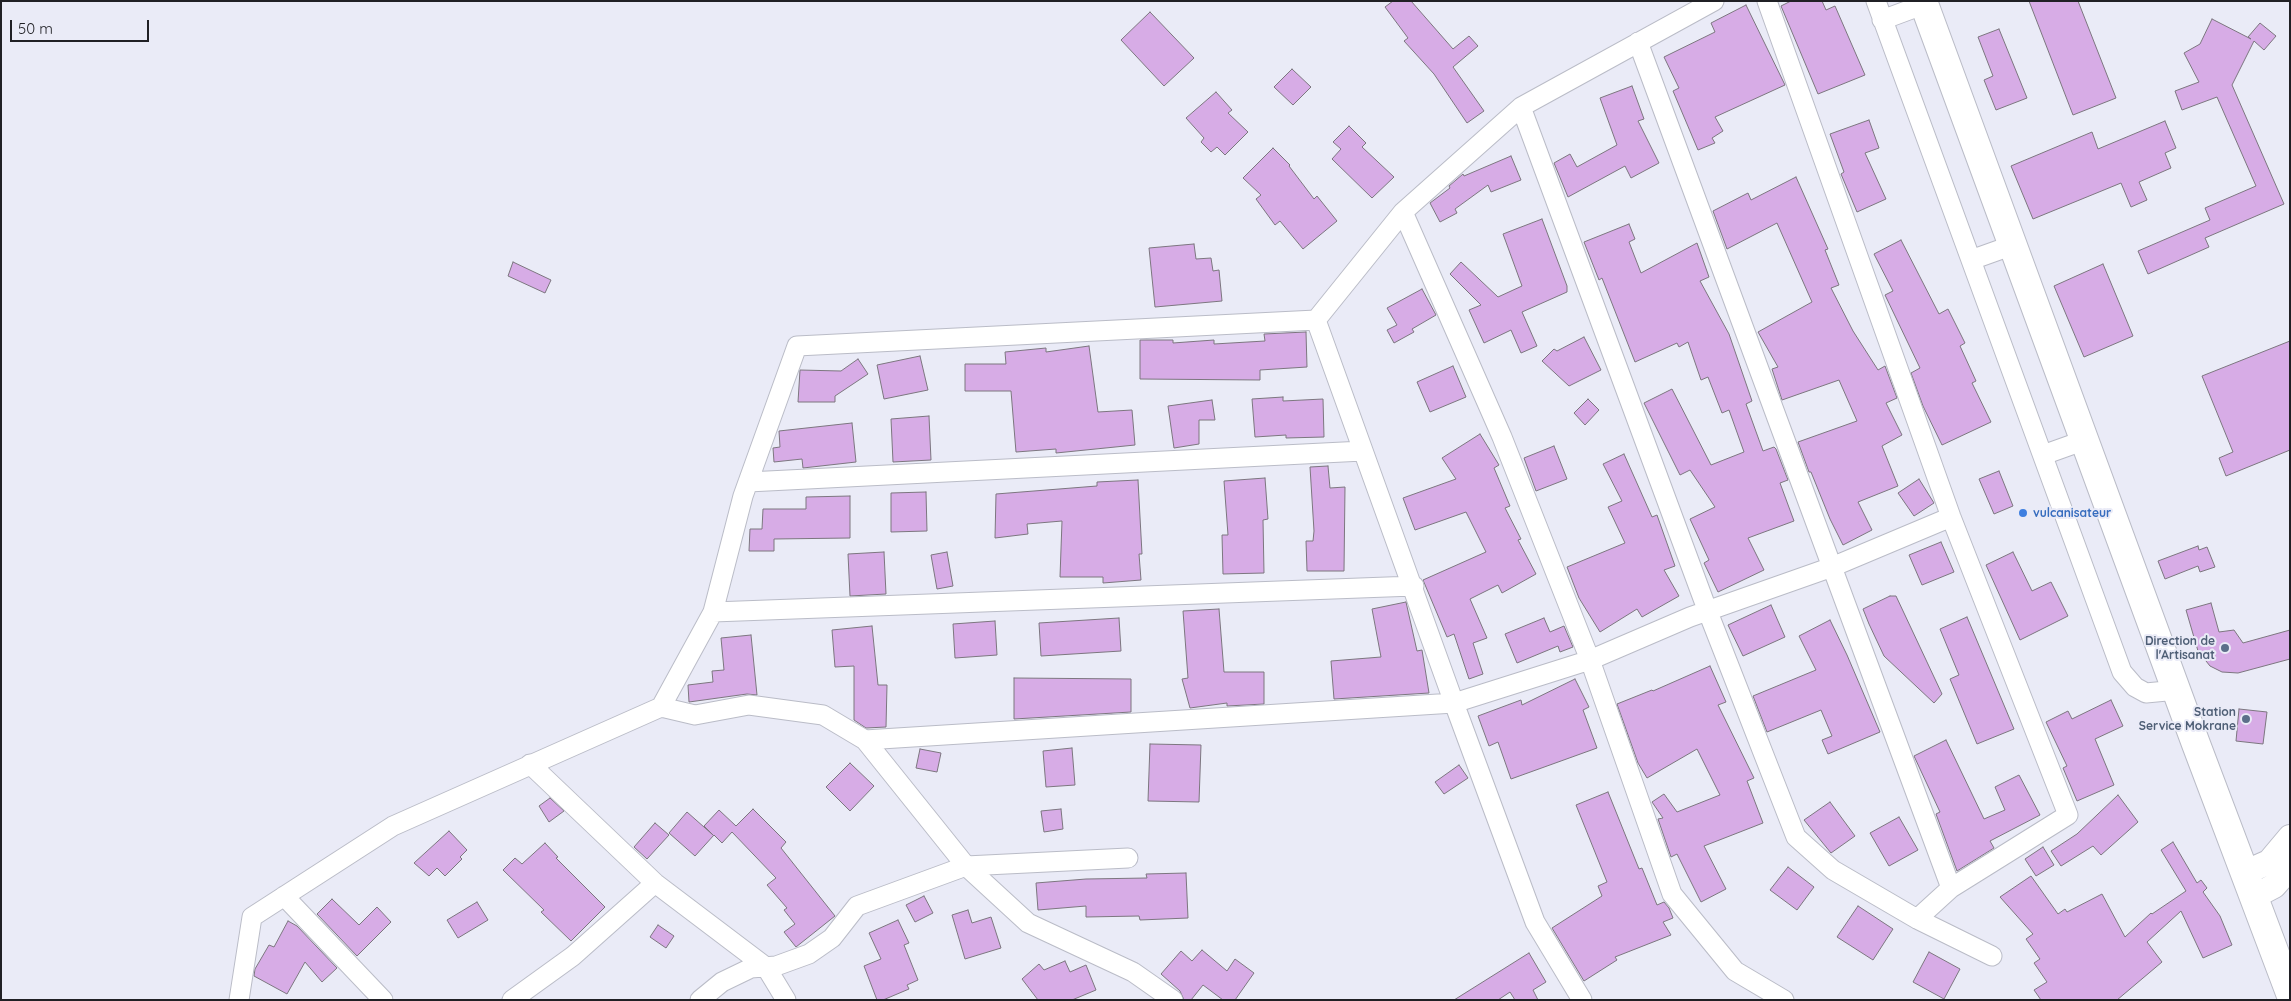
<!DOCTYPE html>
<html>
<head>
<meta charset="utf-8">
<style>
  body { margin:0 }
  #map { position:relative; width:2291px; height:1001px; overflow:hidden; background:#eaebf7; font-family:Quicksand,sans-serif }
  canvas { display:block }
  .frame { position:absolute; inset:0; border:2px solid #202025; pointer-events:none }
  .scale { position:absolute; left:10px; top:20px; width:139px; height:22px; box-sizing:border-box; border:2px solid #202025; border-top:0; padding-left:6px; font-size:15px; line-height:18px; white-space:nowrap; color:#202025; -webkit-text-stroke:4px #eaebf7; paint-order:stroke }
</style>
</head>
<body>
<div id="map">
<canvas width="2291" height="1001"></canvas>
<div class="frame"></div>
<div class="scale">50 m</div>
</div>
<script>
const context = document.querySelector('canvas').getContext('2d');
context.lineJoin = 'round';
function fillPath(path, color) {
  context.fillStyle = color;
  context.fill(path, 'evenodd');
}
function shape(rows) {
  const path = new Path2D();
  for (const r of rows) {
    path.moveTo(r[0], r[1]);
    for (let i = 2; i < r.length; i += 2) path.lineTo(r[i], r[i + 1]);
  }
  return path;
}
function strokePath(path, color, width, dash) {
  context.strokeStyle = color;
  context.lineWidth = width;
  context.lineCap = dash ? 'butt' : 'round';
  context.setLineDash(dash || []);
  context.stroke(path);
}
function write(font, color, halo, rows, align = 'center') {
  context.font = font + ' Quicksand,sans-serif';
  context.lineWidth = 4;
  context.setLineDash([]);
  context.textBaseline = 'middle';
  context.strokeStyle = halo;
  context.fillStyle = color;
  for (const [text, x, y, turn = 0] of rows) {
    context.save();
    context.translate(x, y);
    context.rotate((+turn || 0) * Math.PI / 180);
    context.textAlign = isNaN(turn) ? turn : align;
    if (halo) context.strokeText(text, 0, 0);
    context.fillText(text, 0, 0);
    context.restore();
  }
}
const building = shape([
  [1393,1,1411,1,1453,49,1469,36,1478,46,1453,67,1484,111,1467,123,1434,74,1404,41,1408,38,1385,7,1393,1],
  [1791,1,1822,1,1826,10,1835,6,1865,75,1818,94,1781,6,1791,1],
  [2029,1,2078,1,2116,98,2073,115,2029,1],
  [1746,5,1785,85,1715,117,1723,131,1712,138,1715,143,1698,150,1673,91,1679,88,1664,57,1715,32,1711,23,1746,5],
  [1150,12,1194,58,1164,86,1121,40,1150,12],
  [2212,19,2251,39,2248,37,2260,23,2276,36,2264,50,2254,41,2232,85,2284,204,2205,238,2209,247,2148,274,2138,251,2210,220,2205,208,2256,186,2217,97,2182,110,2175,91,2199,82,2184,53,2200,44,2212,19],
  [1999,29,2027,98,1996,110,1984,80,1993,76,1978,37,1999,29],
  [1292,69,1311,87,1293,105,1274,87,1292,69],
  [1632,86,1644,119,1638,121,1659,163,1631,178,1625,166,1568,197,1554,163,1570,154,1577,167,1617,145,1600,98,1632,86],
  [1216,92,1232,110,1228,113,1248,132,1225,155,1217,147,1211,152,1201,142,1204,138,1186,118,1216,92],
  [1869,120,1879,148,1865,153,1886,199,1857,212,1841,174,1844,172,1830,134,1869,120],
  [2165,121,2176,148,2165,153,2171,168,2139,182,2147,200,2131,207,2121,183,2033,219,2011,166,2092,132,2098,149,2165,121],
  [1349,126,1366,143,1362,147,1394,177,1372,198,1332,159,1341,149,1333,142,1349,126],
  [1273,148,1290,165,1289,166,1314,199,1317,196,1337,221,1303,249,1280,221,1275,225,1256,199,1261,195,1243,178,1273,148],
  [1511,156,1521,180,1491,192,1488,185,1455,209,1457,213,1440,222,1430,203,1450,188,1449,186,1463,174,1464,176,1511,156],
  [1796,177,1828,249,1825,250,1839,285,1831,288,1853,331,1878,370,1885,366,1897,398,1886,403,1902,435,1882,446,1898,486,1858,502,1872,530,1843,545,1830,519,1811,472,1809,472,1798,442,1857,421,1839,380,1782,400,1772,369,1778,367,1758,332,1812,302,1777,223,1727,249,1713,211,1748,193,1751,200,1796,177],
  [1542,219,1567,286,1567,292,1522,312,1537,346,1521,353,1511,330,1484,343,1469,310,1481,305,1450,274,1461,262,1498,297,1522,286,1503,234,1542,219],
  [1629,224,1635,239,1629,242,1641,273,1697,243,1709,277,1700,281,1729,334,1752,401,1746,404,1763,451,1774,447,1776,449,1788,480,1780,483,1794,521,1748,538,1764,570,1718,592,1704,563,1709,560,1690,519,1715,507,1690,470,1680,475,1644,403,1672,389,1711,465,1744,452,1729,410,1722,413,1708,377,1701,380,1688,342,1679,347,1677,343,1635,362,1602,278,1599,280,1584,242,1629,224],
  [1901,240,1939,314,1948,309,1965,343,1960,346,1976,381,1972,383,1991,422,1942,445,1923,406,1911,373,1920,368,1885,295,1893,291,1874,254,1901,240],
  [1194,244,1196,259,1211,258,1213,271,1219,270,1222,301,1155,307,1149,248,1194,244],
  [513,262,551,280,545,293,508,276,513,262],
  [2103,264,2133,336,2084,357,2054,286,2103,264],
  [1422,289,1436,315,1412,329,1414,332,1394,343,1387,330,1397,325,1387,308,1422,289],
  [1306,332,1307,367,1260,370,1260,380,1140,379,1140,340,1173,340,1173,343,1214,340,1214,344,1265,341,1264,334,1306,332],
  [1584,337,1601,370,1569,386,1542,361,1554,349,1557,351,1584,337],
  [2290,341,2290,450,2226,476,2219,458,2233,452,2202,376,2290,341],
  [1089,346,1098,412,1132,410,1135,445,1056,453,1056,449,1016,452,1011,391,965,391,965,364,1006,364,1005,352,1046,348,1046,352,1089,346],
  [920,356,928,390,884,399,877,365,920,356],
  [858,359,868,374,835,396,835,402,798,402,800,370,841,371,858,359],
  [1453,366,1466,397,1430,412,1417,382,1453,366],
  [1283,397,1283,401,1323,399,1324,437,1286,438,1286,435,1255,437,1252,399,1283,397],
  [1588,399,1599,410,1585,425,1574,413,1588,399],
  [1212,400,1215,420,1199,420,1199,444,1174,448,1168,406,1212,400],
  [929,416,931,460,893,462,891,419,929,416],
  [852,423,856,462,803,468,802,459,774,462,773,448,780,447,779,431,852,423],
  [1480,434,1499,465,1494,468,1510,506,1505,508,1521,539,1518,540,1536,574,1502,593,1498,585,1470,599,1487,638,1473,643,1483,674,1469,679,1454,634,1447,637,1423,580,1486,552,1466,512,1415,530,1403,498,1456,479,1442,458,1480,434],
  [1554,446,1567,479,1536,491,1524,458,1554,446],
  [1624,454,1652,517,1657,515,1675,566,1664,570,1679,596,1642,617,1637,609,1600,632,1579,598,1567,567,1625,543,1608,507,1622,501,1603,464,1624,454],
  [1328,466,1330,488,1345,487,1344,571,1307,571,1306,541,1313,541,1314,531,1310,467,1328,466],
  [1999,471,2013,506,1994,514,1979,479,1999,471],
  [1265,478,1268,519,1263,520,1264,573,1223,574,1222,535,1228,535,1224,481,1265,478],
  [1919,479,1934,503,1914,516,1898,493,1919,479],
  [1138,480,1142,554,1139,554,1141,580,1103,583,1103,577,1060,577,1062,521,1027,524,1028,534,995,538,996,494,1097,486,1097,482,1138,480],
  [926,492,927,531,891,532,891,493,926,492],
  [850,496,850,538,774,539,774,551,749,551,750,529,762,529,763,509,806,509,806,497,850,496],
  [1941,542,1954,572,1922,585,1909,555,1941,542],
  [2198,546,2199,550,2207,547,2215,567,2200,572,2198,566,2165,579,2158,561,2198,546],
  [884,552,886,594,850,596,848,554,884,552],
  [947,552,953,586,937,589,931,555,947,552],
  [2013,552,2032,591,2051,582,2068,616,2020,640,1986,565,2013,552],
  [1890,596,1896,596,1942,694,1934,703,1884,656,1869,624,1863,609,1890,596],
  [1406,602,1417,651,1422,650,1429,693,1334,699,1331,661,1381,657,1372,609,1406,602],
  [2211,603,2219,632,2234,630,2243,643,2290,630,2290,659,2238,673,2222,672,2210,666,2198,651,2186,610,2211,603],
  [1771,605,1785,637,1743,656,1728,625,1771,605],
  [1219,609,1224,672,1264,672,1264,704,1227,706,1227,703,1190,708,1182,679,1188,678,1183,611,1219,609],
  [1967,617,2014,729,1977,744,1950,679,1959,675,1940,629,1967,617],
  [1119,618,1121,651,1041,656,1039,623,1119,618],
  [1544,618,1550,632,1564,626,1573,647,1560,652,1558,646,1517,663,1505,634,1544,618],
  [1830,620,1847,655,1880,732,1828,754,1822,740,1832,736,1821,710,1767,732,1753,696,1816,670,1799,636,1830,620],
  [995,621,997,655,955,658,953,624,995,621],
  [872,626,878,685,887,685,886,727,866,728,854,720,854,666,835,667,832,630,872,626],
  [751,635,757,695,747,694,689,702,688,685,713,682,712,671,724,670,721,638,751,635],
  [1710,666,1726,702,1718,705,1754,778,1747,781,1763,823,1704,846,1726,889,1701,902,1677,854,1671,857,1658,819,1663,818,1652,802,1664,794,1677,812,1720,795,1697,749,1647,778,1638,763,1617,704,1652,690,1653,691,1710,666],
  [1014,678,1131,679,1131,712,1014,719,1014,678],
  [1575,679,1589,707,1583,710,1597,748,1511,779,1498,742,1489,746,1478,716,1521,700,1522,705,1575,679],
  [2111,700,2123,726,2095,739,2114,785,2077,801,2063,768,2067,766,2046,722,2068,711,2072,719,2111,700],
  [2239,709,2267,712,2263,744,2236,741,2239,709],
  [1946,740,1984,819,2005,810,1995,787,2019,775,2040,815,1990,841,1994,848,1957,871,1936,814,1940,812,1914,756,1946,740],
  [1150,744,1201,745,1199,802,1148,801,1150,744],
  [1072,748,1075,785,1046,787,1043,751,1072,748],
  [920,749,941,753,937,772,916,768,920,749],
  [850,763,874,786,850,811,826,787,850,763],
  [1459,765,1468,778,1444,794,1435,782,1459,765],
  [1608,792,1639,869,1642,868,1657,905,1664,902,1669,908,1673,918,1663,922,1671,935,1615,957,1617,960,1584,981,1552,928,1602,896,1598,886,1607,882,1576,805,1608,792],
  [2118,795,2138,822,2101,855,2093,846,2061,866,2051,851,2077,834,2118,795],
  [550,798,564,811,549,822,539,806,550,798],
  [1830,802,1855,836,1831,853,1804,820,1830,802],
  [753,809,786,842,781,848,835,916,796,947,784,932,795,924,784,910,787,908,767,885,776,878,732,832,722,843,714,835,695,856,669,833,687,812,713,835,704,826,719,810,736,826,753,809],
  [1061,809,1063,829,1044,832,1041,811,1061,809],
  [1899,817,1918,850,1889,866,1870,833,1899,817],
  [655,823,669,835,647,859,634,847,655,823],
  [449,831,467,850,460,857,462,859,445,876,437,868,429,876,414,863,449,831],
  [2173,842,2197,883,2201,880,2207,888,2203,892,2220,916,2232,945,2203,958,2181,911,2147,942,2162,962,2117,1000,2041,1000,2034,990,2047,982,2034,963,2040,959,2026,939,2033,934,2000,897,2031,876,2058,914,2065,909,2067,912,2102,894,2125,937,2151,913,2152,914,2186,891,2161,850,2173,842],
  [545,843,558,857,556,858,605,907,571,941,541,912,544,910,503,870,515,858,522,864,545,843],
  [2043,847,2054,865,2036,876,2025,859,2043,847],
  [1788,867,1814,887,1797,910,1770,890,1788,867],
  [1186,873,1188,918,1140,920,1139,916,1086,917,1086,906,1038,910,1036,883,1086,879,1147,878,1146,874,1186,873],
  [924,896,933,913,915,922,906,905,924,896],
  [332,899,359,925,377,907,391,922,357,956,317,914,332,899],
  [477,902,488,920,458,938,447,920,477,902],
  [1858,906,1893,929,1873,960,1837,937,1858,906],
  [968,910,972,923,991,917,1001,948,965,959,952,915,968,910],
  [898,920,909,943,904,945,918,980,907,985,909,989,883,1000,877,1000,864,966,881,959,869,933,898,920],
  [288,921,297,926,337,968,322,982,305,962,287,994,254,976,255,969,269,945,274,947,288,921],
  [658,925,674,936,666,948,650,937,658,925],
  [1202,950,1227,971,1235,959,1254,973,1235,1000,1223,1000,1203,985,1191,1000,1184,1000,1180,991,1161,974,1181,951,1192,961,1202,950],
  [1929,952,1960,969,1944,999,1913,982,1929,952],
  [1529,953,1546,982,1533,990,1538,1000,1515,1000,1510,992,1498,1000,1454,1000,1529,953],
  [1065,961,1070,972,1086,965,1096,990,1072,1000,1038,1000,1022,979,1039,964,1044,970,1065,961]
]);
fillPath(building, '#d7ace6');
strokePath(building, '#7c767f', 1);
const minor = shape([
  [1767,1,1951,517,2068,815,1951,888,1832,567,1690,617,1590,660,1672,894,1735,971,1784,1000],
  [1876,1,2122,672,2135,687,2146,693,2177,690],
  [1882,20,1925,4],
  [1638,42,1832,567,1951,517],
  [1521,107,1708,612,1796,837,1833,870,1917,919,1992,956],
  [1971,260,2013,245],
  [1316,320,1454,703,1590,660,1502,437,1403,212],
  [2043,455,2085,440],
  [748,482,1363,451],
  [713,612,1414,586],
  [865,740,966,866,1028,923,1133,972,1173,1000],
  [530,764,655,883,766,967,786,1000],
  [284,896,383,1000],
  [1917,919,1951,888],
  [239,1000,252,917,393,826,661,707],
  [512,1000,573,956,655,883],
  [700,1000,722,982,751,968,776,966,809,954,832,938,857,906,966,866,1128,858],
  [1582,1000,1535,922,1454,703,865,740,823,715,749,705,695,715,661,707,713,612,743,496,797,346,1316,320,1403,212,1521,107,1714,1]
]);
const major = shape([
  [2244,873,2269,862,2290,837],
  [2253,897,2274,886,2290,868]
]);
const highway = shape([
  [1923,1,2196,744,2290,993]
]);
strokePath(minor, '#babcc7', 21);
strokePath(major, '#babcc7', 26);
strokePath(highway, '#babcc7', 30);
strokePath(minor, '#fff', 19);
strokePath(major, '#fff', 24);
strokePath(highway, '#fff', 28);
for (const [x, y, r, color] of [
  [2023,513,5,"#3f7fe0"],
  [2225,648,5,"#5c6f8a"],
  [2246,719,5,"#5c6f8a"]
]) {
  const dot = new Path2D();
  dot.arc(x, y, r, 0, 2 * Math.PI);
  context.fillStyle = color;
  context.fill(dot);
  strokePath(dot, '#eaebf7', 2);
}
write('bold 12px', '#366cbe', '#eaebf7', [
  ["vulcanisateur",2033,513]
], 'left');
write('bold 12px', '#4e5e75', '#eaebf7', [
  ["Direction de",2215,641],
  ["l'Artisanat",2215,655],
  ["Station",2236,712],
  ["Service Mokrane",2236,726]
], 'right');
</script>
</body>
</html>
